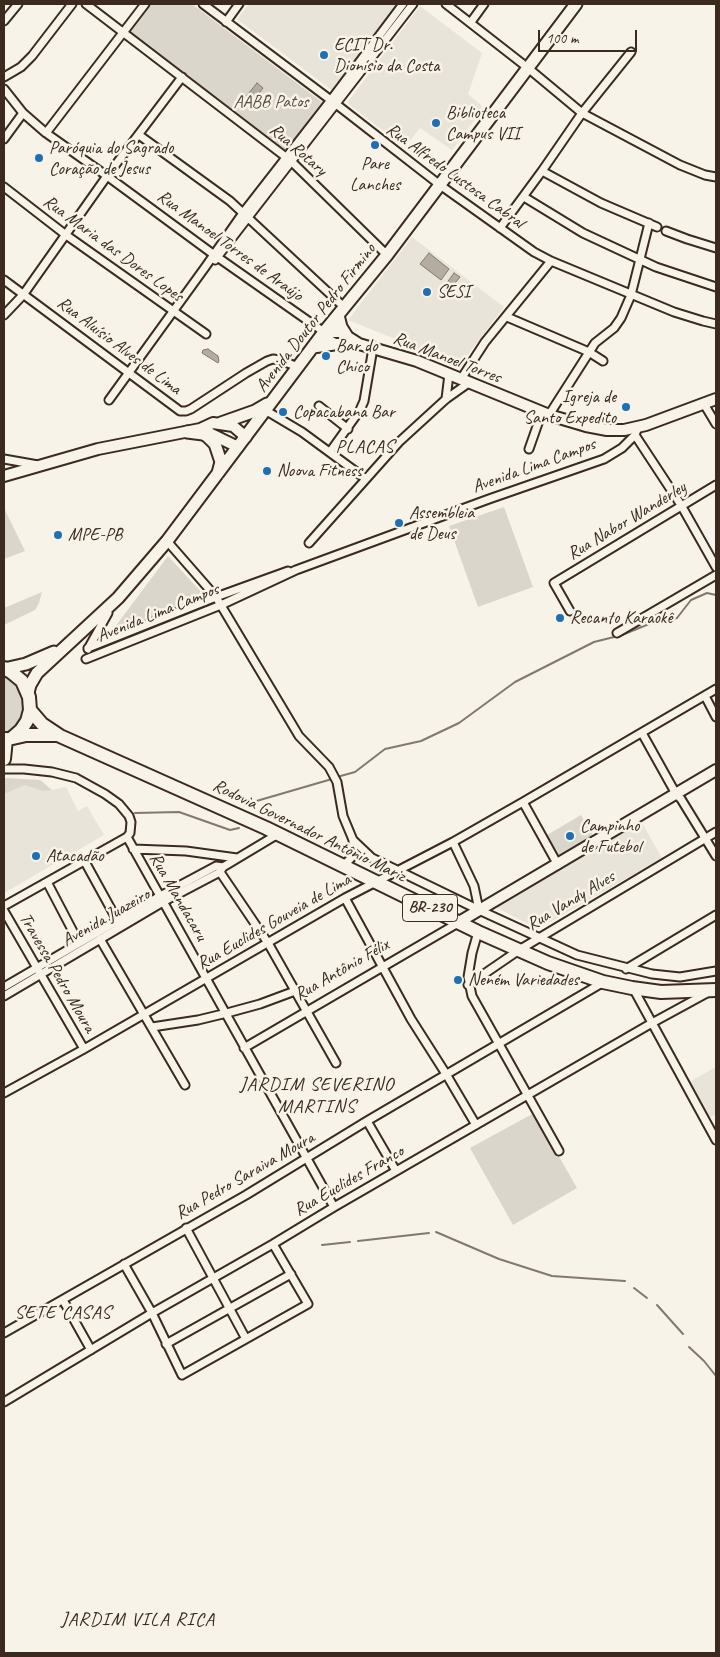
<!DOCTYPE html>
<html>
<head>
<meta charset="utf-8">
<style>
  body { margin:0 }
  #map { position:relative; width:720px; height:1657px; overflow:hidden; background:#f7f3e8; font-family:Caveat,sans-serif }
  canvas { display:block }
  .frame { position:absolute; inset:0; border:5px solid #3b2a1e; pointer-events:none }
  .scale { position:absolute; left:538px; top:30px; width:99px; height:22px; box-sizing:border-box; border:2px solid #3b2a1e; border-top:0; padding-left:6px; font-size:15px; line-height:18px; white-space:nowrap; color:#3b2a1e; -webkit-text-stroke:4px #f7f3e8; paint-order:stroke }
</style>
</head>
<body>
<div id="map">
<canvas width="720" height="1657"></canvas>
<div class="frame"></div>
<div class="scale">100 m</div>
</div>
<script>
const context = document.querySelector('canvas').getContext('2d');
context.lineJoin = 'round';
function fillPath(path, color) {
  context.fillStyle = color;
  context.fill(path, 'evenodd');
}
function shape(rows) {
  const path = new Path2D();
  for (const r of rows) {
    path.moveTo(r[0], r[1]);
    for (let i = 2; i < r.length; i += 2) path.lineTo(r[i], r[i + 1]);
  }
  return path;
}
function strokePath(path, color, width, dash) {
  context.strokeStyle = color;
  context.lineWidth = width;
  context.lineCap = dash ? 'butt' : 'round';
  context.setLineDash(dash || []);
  context.stroke(path);
}
function write(font, color, halo, rows, align = 'center') {
  context.font = font + ' Caveat,sans-serif';
  context.lineWidth = 5;
  context.setLineDash([]);
  context.textBaseline = 'middle';
  context.strokeStyle = halo;
  context.fillStyle = color;
  for (const [text, x, y, turn = 0] of rows) {
    context.save();
    context.translate(x, y);
    context.rotate((+turn || 0) * Math.PI / 180);
    context.textAlign = isNaN(turn) ? turn : align;
    if (halo) context.strokeText(text, 0, 0);
    context.fillText(text, 0, 0);
    context.restore();
  }
}
fillPath(shape([
  [249,4,401,4,334,92,237,19],
  [420,6,482,53,468,94,481,105,482,110,452,150,420,128,410,141,405,142,402,145,347,103],
  [412,237,504,307,460,365,348,320],
  [4,778,40,780,52,790,66,787,78,811,87,806,104,835,4,893],
  [641,821,662,858,538,929,495,907],
  [716,1067,716,1114,709,1118,689,1082]
]), '#e9e4d9');
fillPath(shape([
  [151,4,192,4,322,102,285,151,129,32],
  [504,507,533,587,478,607,449,526],
  [4,508,25,551,4,559],
  [168,556,204,595,109,635],
  [42,592,39,603,35,610,4,625,4,608],
  [4,672,18,682,26,708,19,726,4,737],
  [4,778,40,780,52,790,43,791,25,785,6,793,4,792],
  [581,815,593,836,559,856,547,835],
  [534,1113,577,1188,513,1225,470,1148]
]), '#dbd6cb');
const water = shape([
  [257,83,263,88,251,104,244,99,257,83],
  [429,253,449,269,441,280,420,264,429,253],
  [454,273,460,277,451,288,446,284,454,273],
  [208,349,218,356,219,361,218,363,202,353,203,350,208,349]
]);
fillPath(water, '#b4aca0');
strokePath(water, '#84786c', 1);
strokePath(shape([
  [337,777,355,772,385,749,421,741,459,723,515,682,594,642,622,635,649,624,662,623,677,618,691,600,707,593,716,595],
  [253,802,332,779],
  [135,813,179,812,230,830,239,828],
  [436,1232,499,1259,552,1276,625,1281],
  [358,1241,429,1233],
  [322,1245,350,1242],
  [634,1288,647,1298],
  [657,1305,683,1334],
  [689,1347,704,1361,716,1376]
]), '#84786c', 2);
const street = shape([
  [86,4,291,161,387,255],
  [203,4,336,104,440,185,534,252,551,261,674,312,703,321,716,324],
  [446,4,528,68,582,113,680,165,705,175,716,177],
  [4,21,18,4],
  [226,22,239,4],
  [471,22,484,4],
  [4,77,21,67,32,56,72,4],
  [4,89,23,113,46,133,107,176,213,254,324,332],
  [46,133,145,4],
  [139,135,230,201,344,307],
  [4,139,23,113],
  [542,171,601,203,657,227],
  [4,187,66,235,206,334],
  [524,197,583,233,656,267,716,287],
  [500,228,542,171,582,113,631,52],
  [666,231,687,239,716,248],
  [215,260,413,4],
  [4,280,180,411,186,411,191,409,246,373,267,361,273,359,280,360,298,367],
  [4,315,23,295,107,176,182,77],
  [507,317,589,352,603,361],
  [461,379,485,342,551,261],
  [446,399,449,374],
  [109,400,206,266,243,213,331,100,403,4],
  [704,404,716,424],
  [319,406,348,429],
  [265,410,302,432,366,479],
  [549,415,595,343,614,328,621,318,631,295,649,223],
  [635,435,681,505,716,567],
  [529,449,542,412],
  [330,452,360,410,364,401,373,348],
  [4,459,38,465],
  [167,541,216,597,299,736,329,767,337,782,343,816,353,840,372,858,479,910,577,955,652,974,680,977,716,971],
  [309,543,399,442,446,399,470,382],
  [570,611,554,583,716,485],
  [617,633,716,575],
  [88,648,216,597,288,571],
  [88,649,108,613],
  [86,659,221,605,296,570,489,499,604,459,622,448,635,435,638,427],
  [705,696,716,717],
  [642,733,676,794,681,799,716,856],
  [4,769,24,769,52,772,76,778,105,794,119,804,129,816,131,822,130,833,127,837,4,906],
  [523,802,558,865],
  [127,837,334,1207],
  [453,842,474,886,479,910],
  [133,849,186,851,237,858],
  [84,860,117,920],
  [343,866,353,856,353,840],
  [220,872,268,943,336,1063],
  [47,882,79,943],
  [345,898,411,1019,446,1074,476,1125],
  [4,911,84,1049],
  [478,932,472,953,468,977,472,996,559,1151],
  [100,939,185,1085],
  [626,969,716,915],
  [468,985,519,950,716,832],
  [4,987,160,896,216,866,223,867,278,834],
  [633,988,716,1140],
  [4,996,163,902,220,872,223,867],
  [152,1027,198,1020,227,1013,260,1004,295,991],
  [244,1048,458,923],
  [4,1093,84,1049,345,898,453,842,523,802,716,689],
  [367,1121,396,1171],
  [186,1228,246,1339],
  [124,1264,152,1313,182,1375,308,1304,273,1244],
  [63,1300,91,1350],
  [4,1333,246,1195,367,1121,602,983],
  [166,1344,291,1274],
  [4,1402,152,1313,273,1244,334,1207,652,1023,707,993]
]);
const secondary = shape([
  [359,344,340,332,324,332,328,340,334,344,359,344,417,361,549,415,586,426,607,430,624,430,646,425,716,399],
  [203,430,238,447],
  [4,476,98,449,200,429,213,423,233,426,246,437],
  [459,922,716,770]
]);
const primary = shape([
  [338,315,341,327,346,335],
  [313,347,334,344],
  [221,423,255,411,267,404],
  [187,432,203,434,207,436,215,444,221,462,218,473],
  [4,669,26,664,54,652],
  [28,693,30,685,37,673,118,598,167,541,324,332,387,255,576,4]
]);
const highway = shape([
  [4,668,11,672,22,681,29,697,30,710,27,721,21,730,13,737],
  [30,710,42,724,60,736,266,828,478,932,548,963,603,982,632,988,661,992,716,990],
  [4,740,26,735,57,735],
  [4,759,6,739]
]);
strokePath(street, '#3b2a1e', 11);
strokePath(secondary, '#3b2a1e', 14);
strokePath(primary, '#3b2a1e', 15);
strokePath(highway, '#3b2a1e', 16);
strokePath(street, '#f7f3e8', 7);
strokePath(secondary, '#f7f3e8', 10);
strokePath(primary, '#f7f3e8', 11);
strokePath(highway, '#f7f3e8', 12);
for (const [x, y, r, color] of [
  [324,55,5,"#1f6fb2"],
  [436,123,5,"#1f6fb2"],
  [375,145,5,"#1f6fb2"],
  [39,158,5,"#1f6fb2"],
  [427,292,5,"#1f6fb2"],
  [326,356,5,"#1f6fb2"],
  [626,407,5,"#1f6fb2"],
  [283,412,5,"#1f6fb2"],
  [267,471,5,"#1f6fb2"],
  [399,523,5,"#1f6fb2"],
  [58,535,5,"#1f6fb2"],
  [560,618,5,"#1f6fb2"],
  [570,836,5,"#1f6fb2"],
  [36,856,5,"#1f6fb2"],
  [458,980,5,"#1f6fb2"]
]) {
  const dot = new Path2D();
  dot.arc(x, y, r, 0, 2 * Math.PI);
  context.fillStyle = color;
  context.fill(dot);
  strokePath(dot, '#f7f3e8', 2);
}
for (const [x, y, w] of [
  [430,908,55]
]) {
  const box = new Path2D();
  box.roundRect(x - w / 2, y - 13.5, w, 27, 4);
  context.fillStyle = '#f7f3e8';
  context.fill(box);
  strokePath(box, '#3b2a1e', 1);
}
write('bold 16px', '#3b2a1e', null, [
  ["BR-230",430,908]
]);
write('18px', '#3b2a1e', '#f7f3e8', [
  ["ECIT Dr.",334,45],
  ["Dionísio da Costa",334,66],
  ["Biblioteca",446,113],
  ["Campus VII",446,134],
  ["Paróquia do Sagrado",49,148],
  ["Coração de Jesus",49,169],
  ["Pare",375,164,"center"],
  ["Lanches",375,185,"center"],
  ["SESI",437,292],
  ["Bar do",336,346],
  ["Chico",336,367],
  ["Igreja de",616,397,"right"],
  ["Santo Expedito",616,418,"right"],
  ["Copacabana Bar",293,412],
  ["Noova Fitness",277,471],
  ["Assembleia",409,513],
  ["de Deus",409,534],
  ["MPE-PB",68,535],
  ["Recanto Karaokê",570,618],
  ["Campinho",580,826],
  ["de Futebol",580,847],
  ["Atacadão",46,856],
  ["Neném Variedades",468,980]
], 'left');
write('18px', '#5b4c41', '#f7f3e8', [
  ["AABB Patos",271,102]
]);
write('18px', '#3b2a1e', '#f7f3e8', [
  ["Rua Rotary",298,150,41],
  ["Rua Alfredo Lustosa Cabral",455,176,36],
  ["Rua Manoel Torres de Araújo",230,246,36],
  ["Rua Maria das Dores Lopes",113,249,36],
  ["Avenida Doutor Pedro Firmino",316,318,-52],
  ["Rua Aluísio Alves de Lima",119,346,37],
  ["Rua Manoel Torres",447,358,21],
  ["Avenida Lima Campos",534,466,-20],
  ["Rua Nabor Wanderley",627,521,-31],
  ["Avenida Lima Campos",158,613,-22],
  ["Rodovia Governador Antônio Mariz",309,831,26],
  ["Rua Mandacaru",178,897,60],
  ["Rua Vandy Alves",571,901,-31],
  ["Avenida Juazeiro",106,918,-30],
  ["Rua Euclides Gouveia de Lima",274,922,-30],
  ["Rua Antônio Félix",342,970,-30],
  ["Travessa Pedro Moura",57,973,60],
  ["Rua Pedro Saraiva Moura",245,1176,-30],
  ["Rua Euclides Franco",349,1181,-30]
]);
context.letterSpacing = '1px';
write('19px', '#3b2a1e', '#f7f3e8', [
  ["PLACAS",365,447],
  ["JARDIM SEVERINO",317,1085],
  ["MARTINS",317,1107],
  ["SETE CASAS",63,1313],
  ["JARDIM VILA RICA",138,1620]
]);
context.letterSpacing = '0px';
</script>
</body>
</html>
